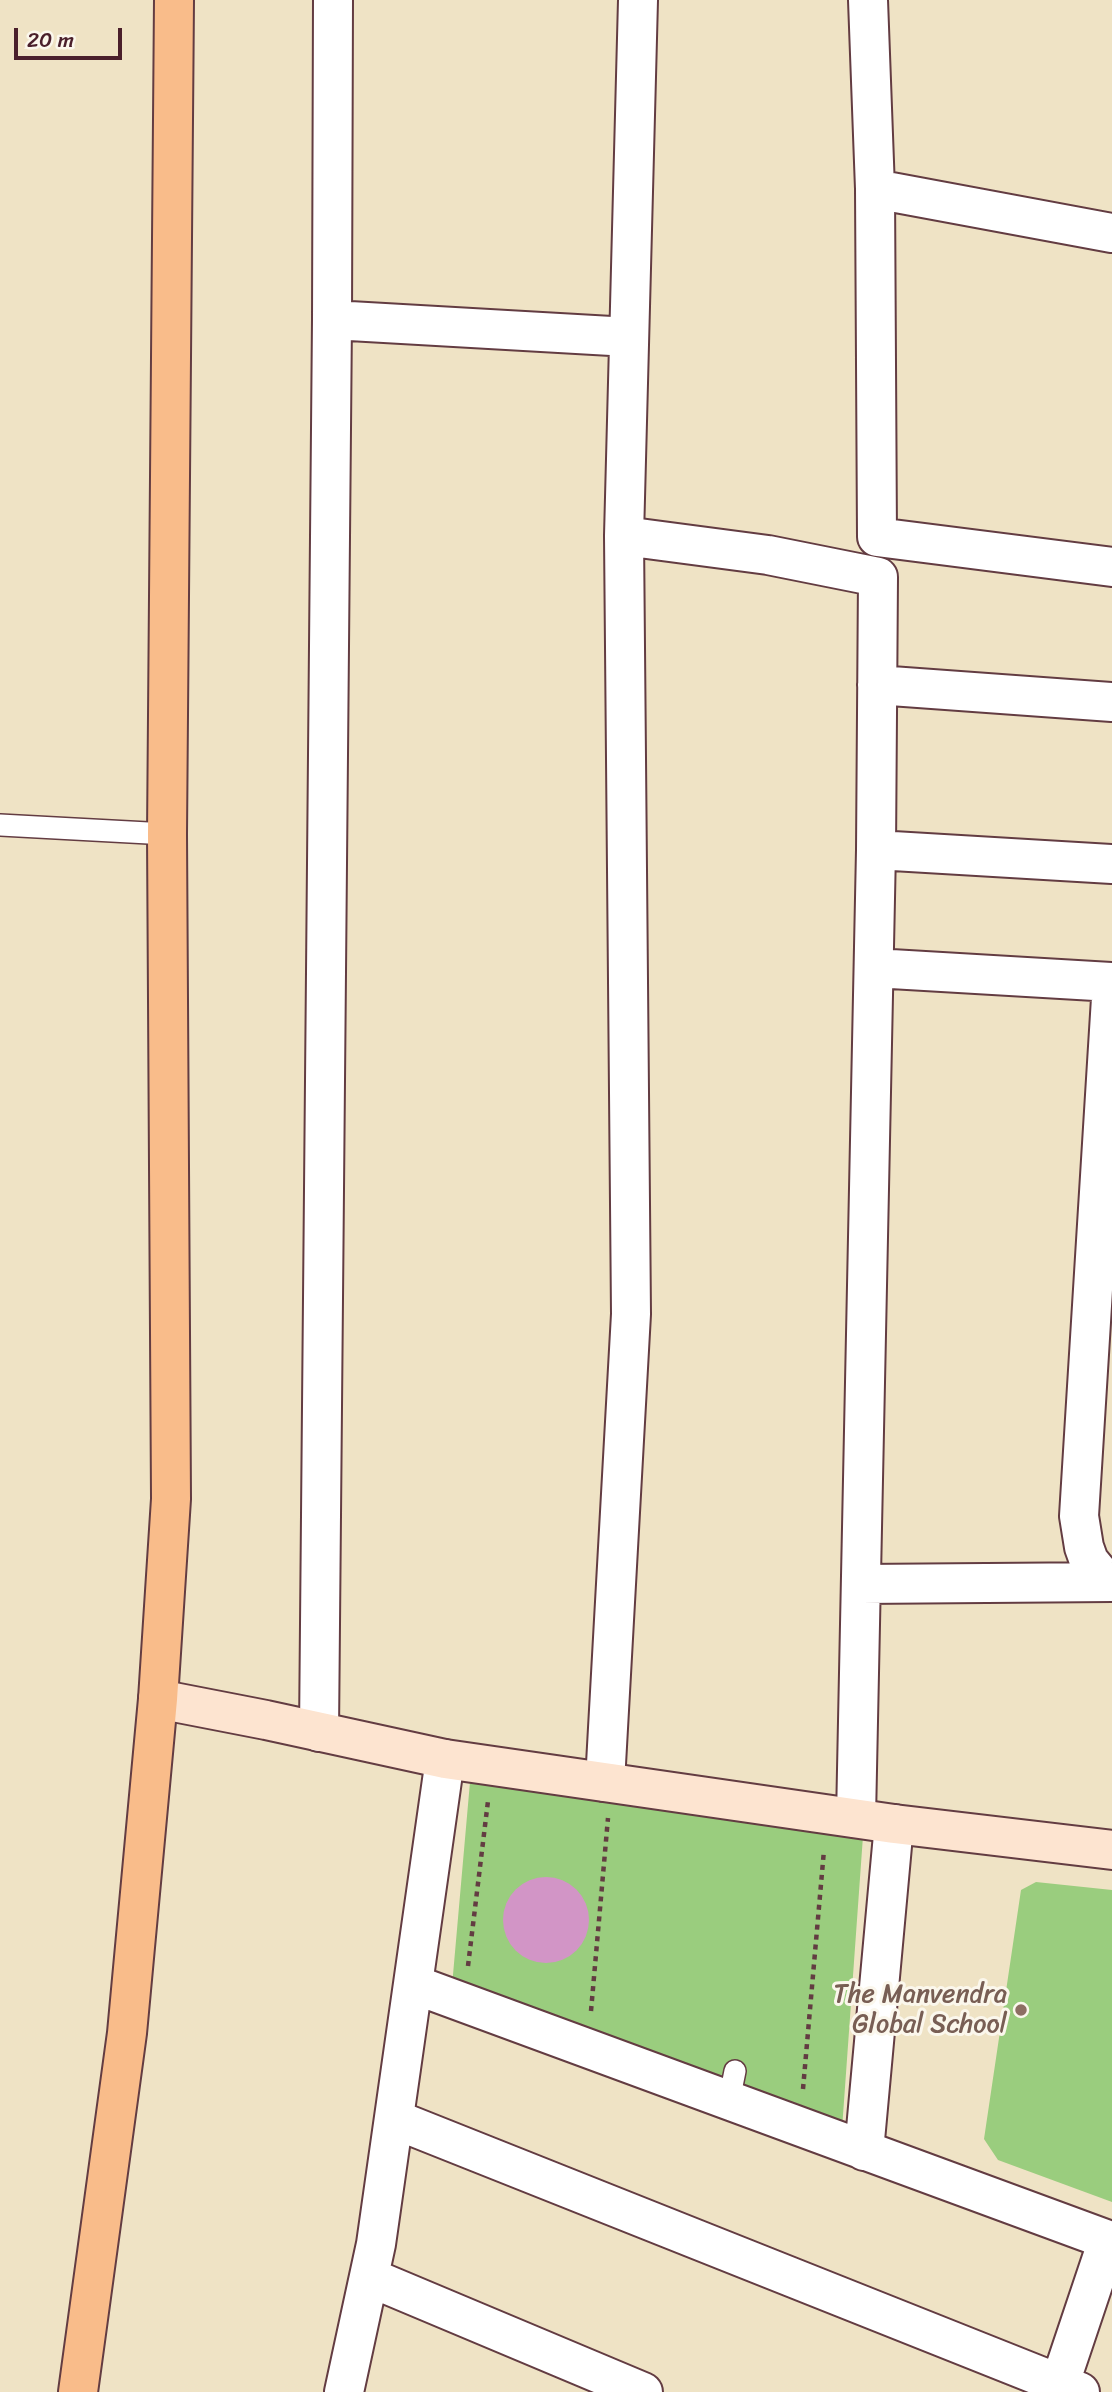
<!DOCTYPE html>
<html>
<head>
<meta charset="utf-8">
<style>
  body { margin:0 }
  #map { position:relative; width:1112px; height:2392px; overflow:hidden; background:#efe3c5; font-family:Sriracha,sans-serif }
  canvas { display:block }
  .scale { position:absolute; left:14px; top:28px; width:108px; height:32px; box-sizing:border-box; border:4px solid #4a1f2b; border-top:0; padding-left:9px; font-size:21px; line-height:24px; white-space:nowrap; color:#4a1f2b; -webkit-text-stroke:5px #fbf7ec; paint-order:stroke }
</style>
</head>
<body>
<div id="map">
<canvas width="1112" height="2392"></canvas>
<div class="scale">20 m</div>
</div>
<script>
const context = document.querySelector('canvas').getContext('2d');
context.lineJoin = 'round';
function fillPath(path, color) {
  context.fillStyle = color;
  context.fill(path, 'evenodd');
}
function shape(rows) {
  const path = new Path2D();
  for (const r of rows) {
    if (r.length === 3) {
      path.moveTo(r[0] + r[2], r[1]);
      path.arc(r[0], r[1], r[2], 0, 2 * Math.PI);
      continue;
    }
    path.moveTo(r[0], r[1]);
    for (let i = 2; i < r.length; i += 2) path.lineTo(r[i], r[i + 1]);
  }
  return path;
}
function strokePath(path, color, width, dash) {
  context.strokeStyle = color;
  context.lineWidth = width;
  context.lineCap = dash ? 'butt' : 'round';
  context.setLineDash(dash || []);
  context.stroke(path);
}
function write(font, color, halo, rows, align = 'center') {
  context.font = font + ' Sriracha,sans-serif';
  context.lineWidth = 6;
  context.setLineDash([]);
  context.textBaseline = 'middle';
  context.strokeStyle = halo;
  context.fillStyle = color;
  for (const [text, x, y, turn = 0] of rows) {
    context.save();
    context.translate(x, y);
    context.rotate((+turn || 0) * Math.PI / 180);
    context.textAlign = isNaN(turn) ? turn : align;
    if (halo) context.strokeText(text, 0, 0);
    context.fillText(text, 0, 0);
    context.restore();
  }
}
fillPath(shape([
  [470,1782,863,1836,842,2129,452,1986],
  [1036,1882,1112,1890,1112,2202,998,2160,984,2139,1021,1890]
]), '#9acd7e');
fillPath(shape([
  [546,1920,43]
]), '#d295c6');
const lane = shape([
  [0,825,167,834],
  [729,2101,735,2071]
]);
const street = shape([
  [333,0,332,320,629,337],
  [868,0,875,189,877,537,1112,567],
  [875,189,1112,233],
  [624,536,638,0],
  [877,685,1112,702],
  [876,850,1112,864],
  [874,968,1112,982],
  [1112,982,1079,1516,1084,1547,1089,1561,1099,1573,1112,1581],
  [861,1584,1112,1582],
  [319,1732,332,320],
  [605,1782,631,1314,624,536,768,555,878,577,876,850,856,1818],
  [413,1984,1108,2240,1057,2392],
  [394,2119,1080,2392],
  [864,2151,894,1824],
  [369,2277,643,2392],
  [344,2392,376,2244,445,1759]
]);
const secondary = shape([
  [158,1699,266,1720,445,1759,894,1824,1112,1850]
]);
const primary = shape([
  [78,2392,127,2033,158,1699,171,1499,167,834,174,0]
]);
strokePath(lane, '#633c42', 24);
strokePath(street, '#633c42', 42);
strokePath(secondary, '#633c42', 42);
strokePath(primary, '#633c42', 42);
strokePath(shape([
  [468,1966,488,1801],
  [591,2011,608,1818],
  [803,2089,824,1850]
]), '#633c42', 4.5, [5, 5]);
strokePath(lane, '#fff', 21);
strokePath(street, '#fff', 38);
strokePath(secondary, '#fde4d0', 38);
strokePath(primary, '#f9bc8a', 38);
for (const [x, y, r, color] of [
  [1021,2010,7,"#8d6e63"]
]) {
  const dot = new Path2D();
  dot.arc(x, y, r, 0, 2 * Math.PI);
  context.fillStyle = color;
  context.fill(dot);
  strokePath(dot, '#fbf7ec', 2.5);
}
write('26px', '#785e54', '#fbf7ec', [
  ["The Manvendra",1007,1995],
  ["Global School",1007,2025]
], 'right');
</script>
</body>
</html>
